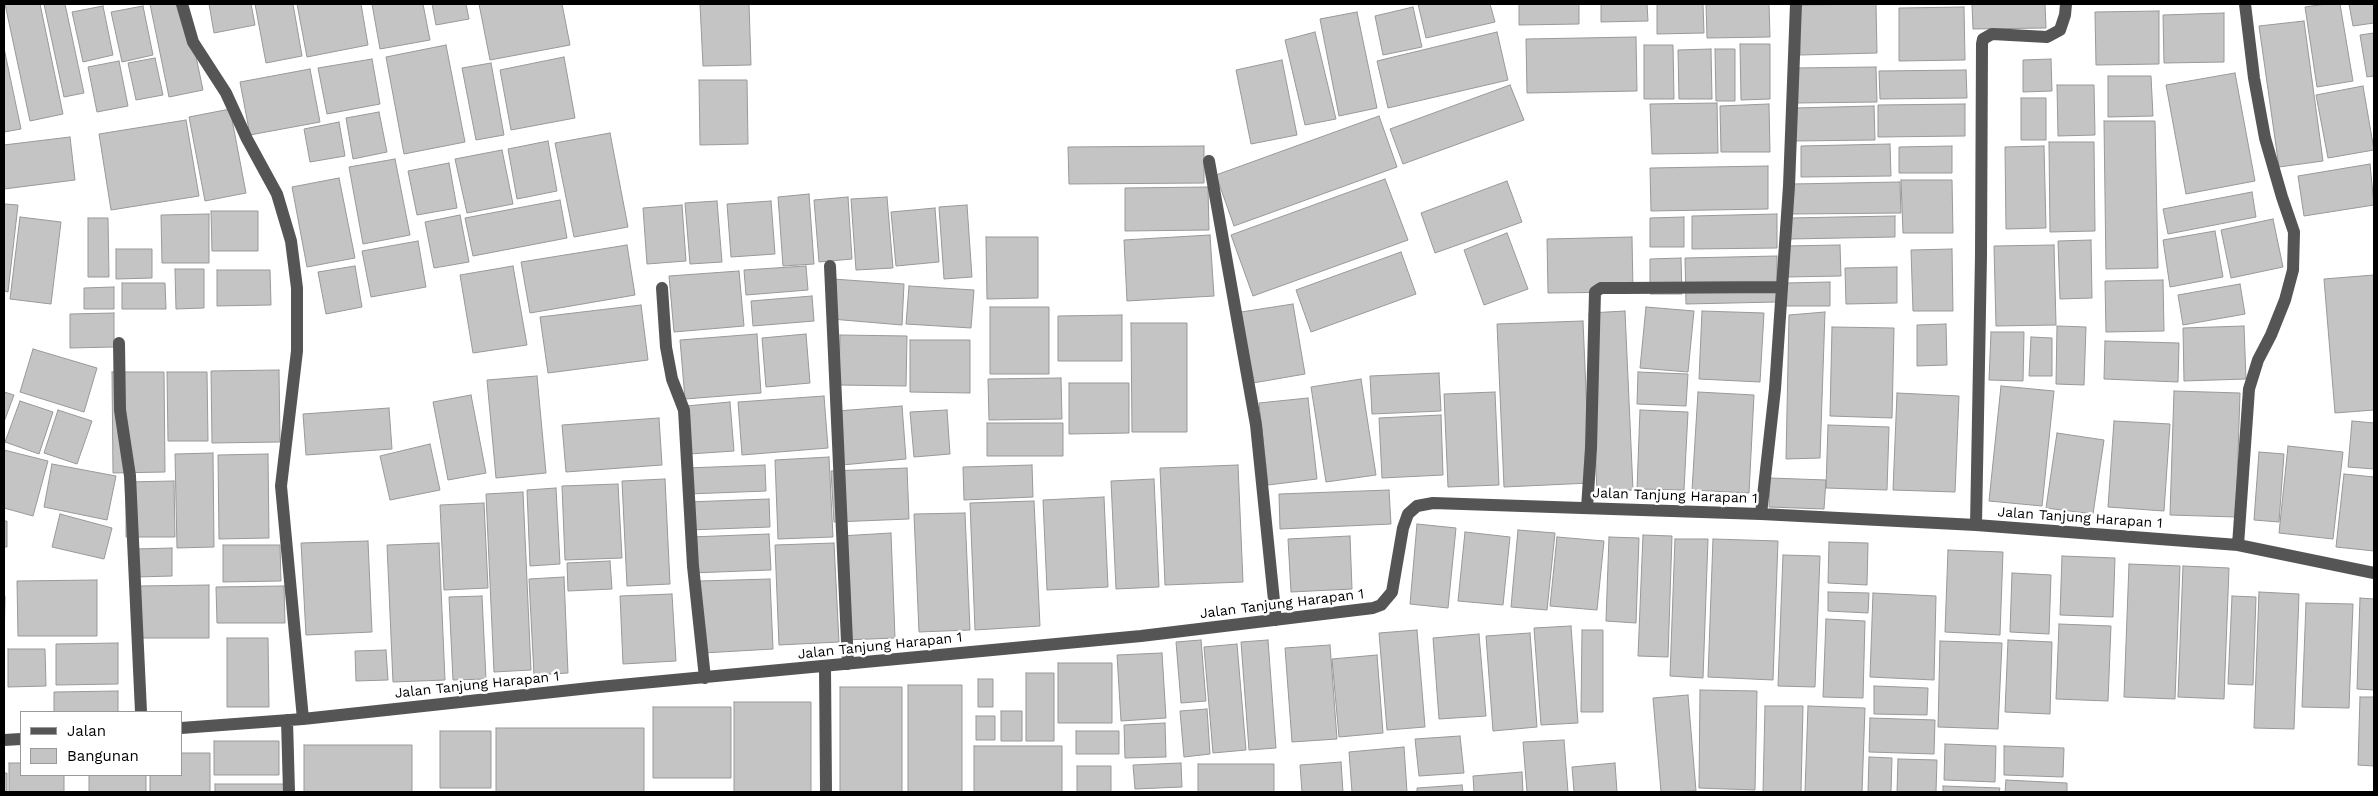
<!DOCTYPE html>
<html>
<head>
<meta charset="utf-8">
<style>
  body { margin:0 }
  #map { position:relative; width:2378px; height:796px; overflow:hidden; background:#fff; font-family:"Work Sans",sans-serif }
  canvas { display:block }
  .frame { position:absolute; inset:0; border:5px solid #000; pointer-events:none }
  .legend { position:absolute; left:20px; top:711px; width:162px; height:65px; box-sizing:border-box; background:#fff; border:1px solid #999; margin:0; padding:6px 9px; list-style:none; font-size:15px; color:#000 }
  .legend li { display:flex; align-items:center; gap:10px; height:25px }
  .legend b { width:25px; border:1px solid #999 }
</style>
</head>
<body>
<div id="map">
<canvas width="2378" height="796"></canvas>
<div class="frame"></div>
<ul class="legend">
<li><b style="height:6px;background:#555"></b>Jalan</li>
<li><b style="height:14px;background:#c4c4c4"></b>Bangunan</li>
</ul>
</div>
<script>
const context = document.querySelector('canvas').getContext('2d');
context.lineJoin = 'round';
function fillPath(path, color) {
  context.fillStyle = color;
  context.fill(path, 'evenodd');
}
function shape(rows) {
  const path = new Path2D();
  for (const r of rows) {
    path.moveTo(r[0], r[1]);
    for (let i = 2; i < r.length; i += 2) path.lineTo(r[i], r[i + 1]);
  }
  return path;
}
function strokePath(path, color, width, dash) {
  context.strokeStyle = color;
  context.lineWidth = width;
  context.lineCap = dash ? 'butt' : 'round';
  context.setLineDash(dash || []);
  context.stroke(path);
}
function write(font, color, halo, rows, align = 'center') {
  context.font = font + ' "Work Sans",sans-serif';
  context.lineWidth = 5;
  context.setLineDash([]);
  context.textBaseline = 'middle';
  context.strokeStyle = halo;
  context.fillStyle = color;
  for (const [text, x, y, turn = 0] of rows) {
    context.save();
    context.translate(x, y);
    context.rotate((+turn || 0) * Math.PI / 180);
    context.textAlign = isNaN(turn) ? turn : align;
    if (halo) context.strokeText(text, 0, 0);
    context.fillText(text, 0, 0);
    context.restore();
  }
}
const building = shape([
  [5,4,40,4,63,114,30,121,5,4],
  [44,4,65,4,84,93,64,97,44,4],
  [150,4,185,4,203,90,169,97,150,4],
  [209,4,251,4,255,25,214,33,209,4],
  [255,4,293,4,302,56,266,63,255,4],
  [297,4,361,4,368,45,307,57,297,4],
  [372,4,423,4,430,40,380,49,372,4],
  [432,4,466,4,469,19,436,25,432,4],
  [479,4,562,4,570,45,490,60,479,4],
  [700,4,749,4,751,65,703,66,700,4],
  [1418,4,1490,4,1495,22,1426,38,1418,4],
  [1519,4,1579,4,1579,24,1519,25,1519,4],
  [1601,4,1647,4,1648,21,1601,22,1601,4],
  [1657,4,1703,4,1704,33,1657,34,1657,4],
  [1706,4,1769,4,1770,37,1707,38,1706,4],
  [1876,4,1877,53,1800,55,1799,5,1876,4],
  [1972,4,2045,4,2046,28,1973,29,1972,4],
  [2326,4,2340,4,2353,81,2317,87,2305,7,2326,4],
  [2349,4,2374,4,2374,23,2353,26,2349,4],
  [103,6,113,55,83,62,72,12,103,6],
  [143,6,153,55,122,62,111,12,143,6],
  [1413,7,1422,47,1383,55,1375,16,1413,7],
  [1964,7,1965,60,1899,61,1899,8,1964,7],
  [2159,11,2159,64,2096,65,2095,12,2159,11],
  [1357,12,1377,108,1339,116,1320,19,1357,12],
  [2224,13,2224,62,2164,63,2163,15,2224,13],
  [2304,21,2323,161,2279,167,2259,26,2304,21],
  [1315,32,1336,119,1305,125,1285,40,1315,32],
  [1497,32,1508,80,1388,108,1377,61,1497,32],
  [2374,33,2374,76,2367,77,2360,35,2374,33],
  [1636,37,1637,91,1527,93,1526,39,1636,37],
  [1740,44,1770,44,1770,99,1741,100,1740,44],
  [446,45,465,142,404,154,386,57,446,45],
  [1644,45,1673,45,1674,99,1644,99,1644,45],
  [4,48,21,129,4,132,4,48],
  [1711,49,1712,99,1679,99,1678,50,1711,49],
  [1715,49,1735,49,1735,101,1716,101,1715,49],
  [564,57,575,118,511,130,500,70,564,57],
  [155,58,163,95,136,100,128,63,155,58],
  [372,59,380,104,327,114,318,68,372,59],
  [2051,59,2052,91,2023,92,2023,60,2051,59],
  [1282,60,1297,135,1251,144,1236,70,1282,60],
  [119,61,128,106,97,112,88,67,119,61],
  [491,63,504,135,476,140,462,68,491,63],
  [1876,67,1877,102,1795,103,1795,68,1876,67],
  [310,69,320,122,250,135,240,82,310,69],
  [1966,70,1967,98,1880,99,1879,71,1966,70],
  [2235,73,2255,181,2186,194,2166,85,2235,73],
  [2108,76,2151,76,2153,116,2108,117,2108,76],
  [699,80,747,80,748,144,700,145,699,80],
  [1510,85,1524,120,1403,164,1390,129,1510,85],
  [2057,85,2094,85,2095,135,2058,136,2057,85],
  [2363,86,2374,150,2328,158,2316,95,2363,86],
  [2021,98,2046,98,2046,140,2021,140,2021,98],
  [1717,103,1718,153,1652,154,1650,104,1717,103],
  [1769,104,1770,152,1721,152,1720,106,1769,104],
  [1965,104,1965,136,1878,137,1878,105,1965,104],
  [1874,106,1875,140,1795,141,1795,108,1874,106],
  [230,109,246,193,205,201,189,117,230,109],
  [379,112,387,152,353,159,346,118,379,112],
  [1379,116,1397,167,1234,226,1216,175,1379,116],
  [186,120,199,196,111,210,99,134,186,120],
  [2104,121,2155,121,2158,268,2106,269,2104,121],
  [339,122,345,156,310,162,304,129,339,122],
  [610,133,628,227,574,237,555,143,610,133],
  [70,137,75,180,4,189,4,145,70,137],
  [548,141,557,191,517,199,508,149,548,141],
  [2049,142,2094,142,2095,231,2050,232,2049,142],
  [1890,144,1891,176,1801,177,1801,146,1890,144],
  [1204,146,1204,183,1069,184,1068,147,1204,146],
  [1952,146,1952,173,1899,173,1899,147,1952,146],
  [2044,146,2046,228,2006,229,2005,147,2044,146],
  [502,150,513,204,467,213,455,159,502,150],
  [395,159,410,235,363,244,349,167,395,159],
  [449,163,457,208,417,215,408,171,449,163],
  [2370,164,2374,205,2304,216,2298,176,2370,164],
  [1768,166,1768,209,1651,211,1650,168,1768,166],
  [339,178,355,258,307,267,292,187,339,178],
  [1385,179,1408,240,1253,296,1231,235,1385,179],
  [1901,180,1952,180,1953,233,1903,233,1901,180],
  [1507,181,1522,222,1435,253,1421,213,1507,181],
  [1900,182,1901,213,1792,214,1792,184,1900,182],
  [1208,187,1209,230,1125,231,1125,188,1208,187],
  [2252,192,2256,217,2168,234,2163,209,2252,192],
  [809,194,814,264,783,266,778,197,809,194],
  [848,197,852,259,819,262,814,200,848,197],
  [887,197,893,268,856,270,851,199,887,197],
  [560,200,567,238,473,256,465,218,560,200],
  [717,201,722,262,690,264,685,203,717,201],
  [771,201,775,254,731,257,727,204,771,201],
  [4,204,18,205,8,292,4,291,4,204],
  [682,205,686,261,647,264,643,208,682,205],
  [967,205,972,277,944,279,939,207,967,205],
  [935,208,939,262,896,266,891,212,935,208],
  [211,211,258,211,258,251,212,251,211,211],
  [209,214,209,263,162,263,161,215,209,214],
  [1777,214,1777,248,1692,249,1692,216,1777,214],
  [460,215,469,262,434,268,425,222,460,215],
  [1895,216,1895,237,1789,239,1789,218,1895,216],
  [20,217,61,222,51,304,10,299,20,217],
  [1684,217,1684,247,1650,247,1650,218,1684,217],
  [88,218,108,218,109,277,88,277,88,218],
  [2273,219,2283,267,2231,278,2221,230,2273,219],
  [2215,231,2223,277,2170,287,2163,240,2215,231],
  [1507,233,1528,289,1484,305,1464,250,1507,233],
  [1210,235,1214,296,1127,301,1124,240,1210,235],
  [986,237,1038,237,1038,298,987,299,986,237],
  [1632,237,1633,292,1548,293,1547,239,1632,237],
  [2091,240,2092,298,2060,299,2058,241,2091,240],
  [418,241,426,287,371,297,362,251,418,241],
  [627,245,635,295,530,313,521,262,627,245],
  [1840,245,1841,276,1785,277,1785,246,1840,245],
  [2054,245,2056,325,1996,326,1994,246,2054,245],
  [116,249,152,249,152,278,116,279,116,249],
  [1952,249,1953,311,1913,311,1911,250,1952,249],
  [1401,252,1416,294,1311,332,1296,290,1401,252],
  [1777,256,1777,302,1686,304,1685,258,1777,256],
  [1681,258,1682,294,1650,294,1650,259,1681,258],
  [355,266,362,307,326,314,318,272,355,266],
  [513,266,527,345,473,353,460,275,513,266],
  [806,266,808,290,746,295,744,270,806,266],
  [1897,267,1897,303,1846,304,1845,268,1897,267],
  [175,269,204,269,204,308,176,309,175,269],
  [217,270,270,270,271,305,217,306,217,270],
  [739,271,744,326,674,332,669,276,739,271],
  [2374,275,2374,410,2335,413,2324,279,2374,275],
  [833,279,904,284,902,325,831,319,833,279],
  [2163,280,2164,331,2106,332,2105,281,2163,280],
  [1830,282,1830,306,1786,306,1786,283,1830,282],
  [122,283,165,283,166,309,122,309,122,283],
  [2240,284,2245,314,2183,325,2178,295,2240,284],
  [909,286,974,290,971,328,906,324,909,286],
  [114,287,114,309,84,309,84,288,114,287],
  [812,296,814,321,753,326,751,301,812,296],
  [1293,304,1305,374,1253,383,1241,312,1293,304],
  [641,305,648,360,548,373,540,317,641,305],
  [990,307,1049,307,1049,374,990,374,990,307],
  [1646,307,1694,311,1688,372,1640,368,1646,307],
  [1625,311,1633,490,1597,491,1589,313,1625,311],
  [1702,311,1764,313,1760,382,1699,379,1702,311],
  [1825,312,1820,458,1786,459,1789,315,1825,312],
  [114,313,114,347,70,348,70,314,114,313],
  [1122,315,1122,361,1058,361,1058,316,1122,315],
  [1583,321,1590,483,1504,487,1497,324,1583,321],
  [1131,323,1187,323,1187,432,1132,432,1131,323],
  [1946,324,1947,365,1917,366,1917,325,1946,324],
  [2057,326,2086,327,2084,385,2056,384,2057,326],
  [2244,326,2246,379,2184,381,2183,328,2244,326],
  [1832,327,1894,328,1892,418,1830,416,1832,327],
  [1991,332,2024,332,2023,381,1989,380,1991,332],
  [757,334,761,393,685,399,680,340,757,334],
  [806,334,810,383,766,387,762,338,806,334],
  [840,335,907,336,906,386,839,385,840,335],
  [2031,337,2052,338,2052,376,2029,376,2031,337],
  [910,340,970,340,970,393,910,392,910,340],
  [2105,341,2179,343,2178,382,2104,379,2105,341],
  [33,349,97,368,84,412,20,392,33,349],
  [279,370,280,442,212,443,211,371,279,370],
  [112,372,164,372,165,472,113,473,112,372],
  [167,372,207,372,208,441,168,441,167,372],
  [1638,372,1688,374,1686,406,1637,404,1638,372],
  [1439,373,1441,411,1372,414,1370,376,1439,373],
  [537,376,546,473,496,478,487,380,537,376],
  [1061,378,1062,419,989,420,988,379,1061,378],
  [1361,379,1376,475,1326,482,1311,387,1361,379],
  [1069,383,1129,383,1129,433,1069,434,1069,383],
  [2001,386,2054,391,2042,506,1989,501,2001,386],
  [2174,391,2240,393,2236,517,2170,515,2174,391],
  [4,392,14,395,4,422,4,392],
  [1495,392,1499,485,1448,487,1444,394,1495,392],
  [1698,392,1754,395,1749,493,1692,490,1698,392],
  [1897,393,1959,396,1955,492,1893,490,1897,393],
  [471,395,486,473,448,480,433,402,471,395],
  [824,396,828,448,742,455,738,402,824,396],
  [1308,398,1317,479,1268,485,1259,403,1308,398],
  [20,401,53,412,39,454,5,442,20,401],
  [730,402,734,451,690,454,686,406,730,402],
  [902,406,906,459,842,465,837,411,902,406],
  [389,408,392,449,306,455,303,414,389,408],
  [58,410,92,421,77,464,44,453,58,410],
  [947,410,950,454,914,457,910,412,947,410],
  [1640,410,1688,412,1684,490,1637,489,1640,410],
  [1441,415,1443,475,1382,478,1379,418,1441,415],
  [659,418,662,465,566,472,562,425,659,418],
  [2114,421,2170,424,2164,511,2108,507,2114,421],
  [2352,421,2374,423,2374,469,2348,467,2352,421],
  [987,423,1063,423,1063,456,987,456,987,423],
  [1828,425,1889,427,1887,490,1826,488,1828,425],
  [2057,433,2104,440,2093,514,2046,508,2057,433],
  [430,444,440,490,390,500,380,456,430,444],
  [2288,446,2343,452,2333,539,2279,533,2288,446],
  [4,450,48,461,33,516,4,508,4,450],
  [2259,452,2284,454,2279,522,2254,520,2259,452],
  [213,453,214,547,177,548,175,454,213,453],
  [268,454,269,538,219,539,218,455,268,454],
  [829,457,833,537,778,539,775,460,829,457],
  [52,464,116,476,107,520,44,507,52,464],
  [765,465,766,491,688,494,687,468,765,465],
  [1032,465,1033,497,964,500,963,467,1032,465],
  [1238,465,1243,582,1165,585,1160,468,1238,465],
  [907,468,909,519,834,522,831,471,907,468],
  [2344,474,2374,477,2374,551,2336,547,2344,474],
  [1770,478,1826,480,1824,509,1769,507,1770,478],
  [665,479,670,584,627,586,622,481,665,479],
  [1154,479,1159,587,1116,589,1111,481,1154,479],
  [174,481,175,537,126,537,126,482,174,481],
  [618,484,622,558,565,560,562,486,618,484],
  [556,488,560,564,530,566,527,490,556,488],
  [1389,490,1391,524,1280,529,1279,494,1389,490],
  [523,492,531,670,494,672,486,494,523,492],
  [1104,497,1108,587,1047,590,1043,500,1104,497],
  [769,499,770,527,688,530,687,502,769,499],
  [1034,501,1040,626,975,630,970,503,1034,501],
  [484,503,488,588,444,590,440,505,484,503],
  [965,513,970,630,919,632,914,514,965,513],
  [60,514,112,528,104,559,52,547,60,514],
  [4,521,7,521,7,547,4,547,4,521],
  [1417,524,1456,528,1448,608,1410,604,1417,524],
  [1518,530,1555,533,1547,610,1511,607,1518,530],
  [1465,532,1510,537,1503,605,1458,601,1465,532],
  [891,533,895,638,844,640,840,536,891,533],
  [769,534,771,570,691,573,690,537,769,534],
  [1643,535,1672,536,1668,657,1638,656,1643,535],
  [1350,536,1352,589,1291,592,1288,539,1350,536],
  [1557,537,1604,541,1597,610,1550,606,1557,537],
  [1609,537,1639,538,1636,623,1606,621,1609,537],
  [1675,539,1708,539,1703,678,1670,676,1675,539],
  [1713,539,1778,541,1773,680,1708,677,1713,539],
  [368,541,372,632,306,635,301,543,368,541],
  [1829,542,1868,543,1867,585,1828,583,1829,542],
  [439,543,445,680,393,682,387,545,439,543],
  [834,543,839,642,779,645,775,545,834,543],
  [223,545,280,545,281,581,223,582,223,545],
  [172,548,172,576,136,577,136,549,172,548],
  [1948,550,2003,552,2000,635,1945,632,1948,550],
  [1783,555,1820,556,1815,687,1778,686,1783,555],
  [2062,556,2115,558,2113,617,2060,615,2062,556],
  [610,561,612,589,568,591,567,563,610,561],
  [2129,564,2180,566,2175,699,2124,697,2129,564],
  [2183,566,2229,568,2224,699,2178,697,2183,566],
  [2012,573,2051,575,2049,634,2010,632,2012,573],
  [564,577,568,673,534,675,529,579,564,577],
  [770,579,773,649,703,653,700,581,770,579],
  [97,580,97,636,18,636,17,581,97,580],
  [209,585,209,638,140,638,140,586,209,585],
  [284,586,285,623,217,623,216,587,284,586],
  [1828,592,1869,593,1868,613,1828,611,1828,592],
  [2259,592,2299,594,2294,729,2254,728,2259,592],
  [1873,593,1936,596,1934,680,1870,677,1873,593],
  [672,594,676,661,623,664,620,596,672,594],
  [4,596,5,596,4,646,4,596],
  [482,596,486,679,453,680,449,597,482,596],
  [2232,596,2256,597,2253,685,2228,684,2232,596],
  [2360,598,2374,599,2374,690,2357,689,2360,598],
  [2306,603,2353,604,2349,708,2302,707,2306,603],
  [1826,619,1865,621,1863,698,1823,697,1826,619],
  [2059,624,2111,626,2108,701,2056,699,2059,624],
  [1571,626,1578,723,1541,725,1534,628,1571,626],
  [1417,630,1425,727,1387,730,1379,633,1417,630],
  [1582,630,1603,630,1603,712,1581,712,1582,630],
  [1530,633,1537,727,1493,731,1486,636,1530,633],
  [1479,634,1486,716,1439,719,1433,638,1479,634],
  [227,638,268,638,269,707,227,707,227,638],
  [1201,640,1206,701,1181,703,1176,642,1201,640],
  [1268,640,1276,748,1249,750,1241,642,1268,640],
  [2008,640,2052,642,2050,714,2005,712,2008,640],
  [1940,641,2002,643,1998,729,1938,727,1940,641],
  [118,643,118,684,56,685,56,644,118,643],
  [1237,644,1246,750,1213,753,1204,647,1237,644],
  [1330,645,1337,739,1292,742,1285,648,1330,645],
  [8,649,45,649,46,686,8,687,8,649],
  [386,650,388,680,356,681,355,651,386,650],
  [1162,653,1166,718,1121,721,1117,655,1162,653],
  [1377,655,1383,733,1339,737,1332,659,1377,655],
  [1058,663,1112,663,1112,723,1058,723,1058,663],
  [1026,673,1054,673,1054,741,1026,741,1026,673],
  [978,679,993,679,993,707,978,707,978,679],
  [908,685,962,685,962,792,908,792,908,685],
  [1874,686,1928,688,1927,715,1874,714,1874,686],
  [840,687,902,687,902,792,840,792,840,687],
  [1700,690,1757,691,1755,790,1699,788,1700,690],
  [118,691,118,712,54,712,54,692,118,691],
  [1688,695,1696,791,1661,792,1653,698,1688,695],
  [2360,697,2374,697,2374,766,2358,765,2360,697],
  [734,702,811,702,811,792,734,792,734,702],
  [1765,706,1803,706,1801,792,1763,792,1765,706],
  [1808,706,1865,708,1862,792,1805,792,1808,706],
  [653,707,731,707,731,778,653,778,653,707],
  [1207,709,1210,754,1184,757,1180,711,1207,709],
  [1001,711,1022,711,1022,741,1001,741,1001,711],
  [976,716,995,716,995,740,976,740,976,716],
  [1870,718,1935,720,1934,754,1869,752,1870,718],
  [1165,723,1166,757,1125,758,1124,725,1165,723],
  [496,728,644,728,644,792,496,792,496,728],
  [440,731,491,731,491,788,440,788,440,731],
  [1076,731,1119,731,1119,754,1076,754,1076,731],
  [1460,736,1464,773,1419,776,1415,739,1460,736],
  [1564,740,1568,792,1527,792,1523,742,1564,740],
  [214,741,279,741,279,775,214,775,214,741],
  [1945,744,1996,746,1995,782,1944,780,1945,744],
  [304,745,412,745,412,792,304,792,304,745],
  [974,746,1062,746,1062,792,974,792,974,746],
  [2004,746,2064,748,2063,777,2004,775,2004,746],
  [1404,747,1407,792,1352,792,1349,752,1404,747],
  [181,753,210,753,210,792,150,792,150,775,181,775,181,753],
  [1869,757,1892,758,1891,792,1868,792,1869,757],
  [1898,759,1937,760,1936,792,1897,792,1898,759],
  [1341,762,1343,792,1302,792,1300,765,1341,762],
  [9,763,21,763,21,775,64,775,64,792,9,792,9,763],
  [1181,763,1182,787,1135,789,1133,765,1181,763],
  [1615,763,1617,792,1574,792,1572,767,1615,763],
  [1198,764,1274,764,1274,792,1198,792,1198,764],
  [1077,766,1111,766,1111,792,1077,792,1077,766],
  [1522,772,1523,792,1474,792,1473,776,1522,772],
  [4,773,7,773,7,792,4,792,4,773],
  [89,775,146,775,146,792,89,792,89,775],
  [2006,780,2067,783,2067,792,2005,792,2006,780],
  [215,784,286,784,286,792,215,792,215,784],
  [1462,785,1463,792,1417,792,1417,788,1462,785],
  [1943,786,2000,788,1999,792,1943,792,1943,786]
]);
fillPath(building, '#c4c4c4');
strokePath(building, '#999', 1);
strokePath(shape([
  [182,4,193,42,226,93,247,139,277,194,291,241,297,288,297,351,281,486,303,719],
  [1209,161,1256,425,1276,620],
  [830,266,848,664],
  [662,288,666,347,672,379,684,410,693,566,705,678],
  [119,343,120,410,130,476,141,712],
  [1587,508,1591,448,1595,292,1601,288,1623,288,1782,287],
  [1761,514,1775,389,1789,186,1796,4],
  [1976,525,1981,256,1982,44,1983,39,1992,34,2047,37,2060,30,2065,15,2066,4],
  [2238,545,2249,389,2258,360,2271,335,2285,300,2293,270,2294,232,2282,197,2265,138,2254,78,2245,4],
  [825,667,826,792],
  [287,720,289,792],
  [181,728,303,719,599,687,1141,636,1373,608,1381,605,1392,592,1403,528,1408,514,1417,506,1433,503,1761,514,1976,525,2238,545,2374,573],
  [4,740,21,739]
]), '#555', 12);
write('14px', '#000', '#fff', [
  ["Jalan Tanjung Harapan 1",1675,496,2],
  ["Jalan Tanjung Harapan 1",2080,518,4],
  ["Jalan Tanjung Harapan 1",1282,604,-7],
  ["Jalan Tanjung Harapan 1",880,646,-6],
  ["Jalan Tanjung Harapan 1",477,685,-6]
]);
</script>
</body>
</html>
